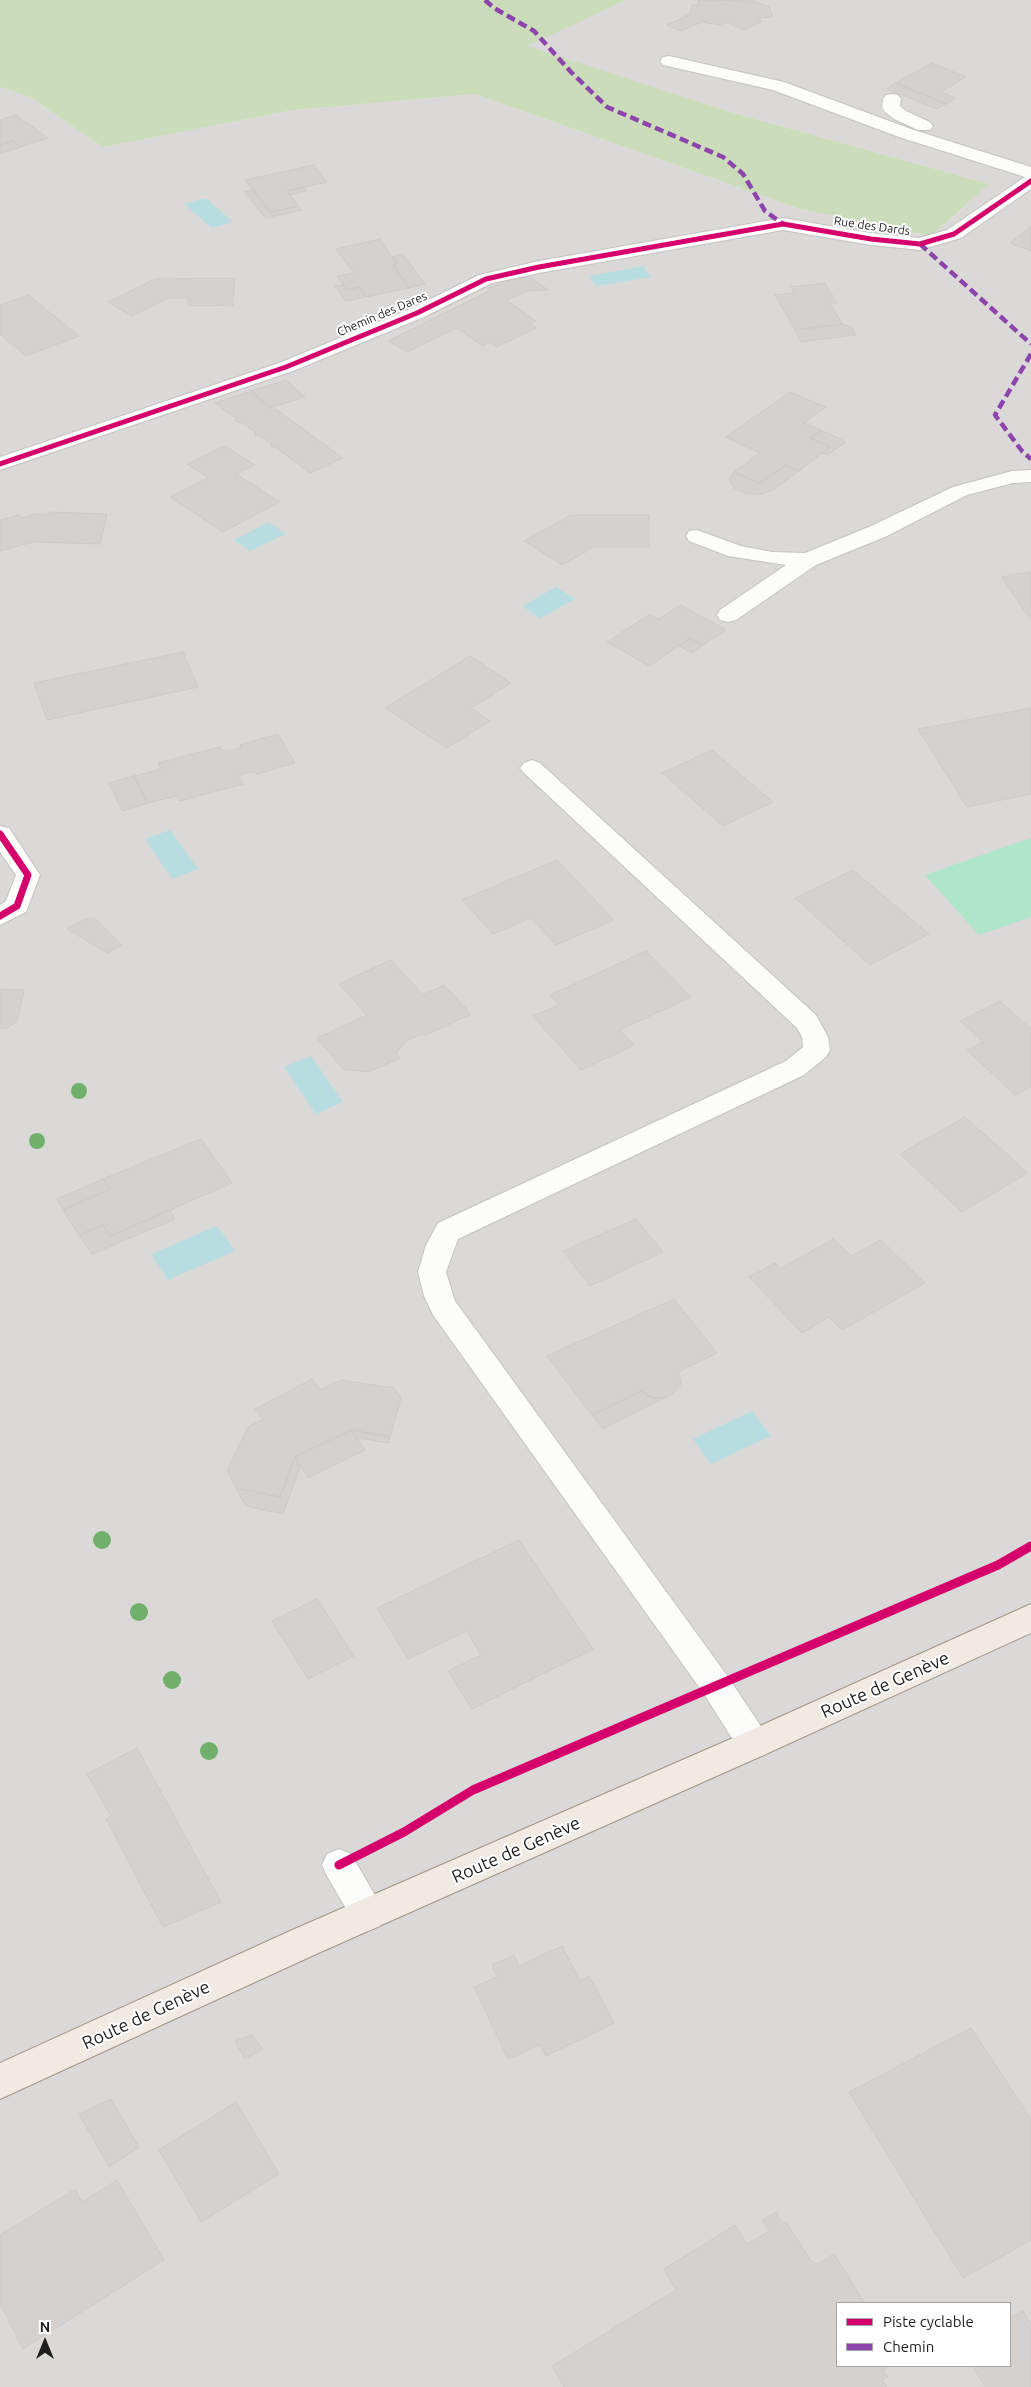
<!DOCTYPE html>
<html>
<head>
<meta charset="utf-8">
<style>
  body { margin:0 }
  #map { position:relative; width:1031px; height:2387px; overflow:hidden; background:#ece9e6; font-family:Ubuntu,sans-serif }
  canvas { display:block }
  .legend { position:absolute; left:836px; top:2302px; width:175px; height:65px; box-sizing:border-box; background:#fff; border:1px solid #a5a5a5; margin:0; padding:6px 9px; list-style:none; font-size:15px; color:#1d1d1d }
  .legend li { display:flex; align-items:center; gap:10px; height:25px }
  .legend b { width:25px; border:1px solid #a5a5a5 }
  .north { position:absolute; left:20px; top:2317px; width:50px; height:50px; -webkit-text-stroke:4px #fff; paint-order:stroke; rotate:0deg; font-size:14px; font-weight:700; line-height:20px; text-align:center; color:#1d1d1d }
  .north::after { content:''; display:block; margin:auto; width:18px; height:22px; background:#1d1d1d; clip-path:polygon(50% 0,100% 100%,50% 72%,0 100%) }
</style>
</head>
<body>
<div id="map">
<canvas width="1031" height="2387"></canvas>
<ul class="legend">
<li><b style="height:6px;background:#d6006c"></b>Piste cyclable</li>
<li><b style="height:6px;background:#8e44ad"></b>Chemin</li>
</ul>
<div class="north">N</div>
</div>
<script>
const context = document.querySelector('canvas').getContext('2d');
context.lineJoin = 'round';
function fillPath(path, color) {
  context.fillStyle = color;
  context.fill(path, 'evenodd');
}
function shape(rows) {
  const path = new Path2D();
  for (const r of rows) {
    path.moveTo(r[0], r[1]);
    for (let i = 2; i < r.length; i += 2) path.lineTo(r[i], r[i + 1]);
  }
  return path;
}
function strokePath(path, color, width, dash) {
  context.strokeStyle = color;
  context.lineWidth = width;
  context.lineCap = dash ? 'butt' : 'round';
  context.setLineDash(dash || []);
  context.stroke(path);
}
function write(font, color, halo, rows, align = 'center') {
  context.font = font + ' Ubuntu,sans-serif';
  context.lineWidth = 4;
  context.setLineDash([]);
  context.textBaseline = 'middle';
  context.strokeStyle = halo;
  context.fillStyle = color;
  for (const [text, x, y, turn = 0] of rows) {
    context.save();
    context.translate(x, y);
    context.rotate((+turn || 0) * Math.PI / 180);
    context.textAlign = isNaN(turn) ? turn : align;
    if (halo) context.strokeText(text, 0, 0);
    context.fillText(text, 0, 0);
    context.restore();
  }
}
fillPath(shape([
  [626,0,1031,0,1031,2387,0,2387,0,87,30,97,103,147,294,110,475,94,800,209,931,236,989,184,734,113,526,46],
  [837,2303,1010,2303,1010,2366,837,2366]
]), '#dbd9d7');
fillPath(shape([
  [0,0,626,0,527,46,734,113,989,184,931,236,800,209,475,94,294,110,103,147,30,97,0,87]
]), '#cadcb9');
fillPath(shape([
  [1031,838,1031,917,979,935,925,875]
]), '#afe5c8');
fillPath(shape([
  [1031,931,1031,978,993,945]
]), '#dad9d7');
fillPath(shape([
  [206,198,233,222,212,228,184,204],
  [643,266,651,277,596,286,589,276],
  [269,522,286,534,250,551,234,540],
  [556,587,575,599,540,618,522,606],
  [170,830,198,869,172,879,145,839],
  [311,1056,343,1102,316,1114,284,1067],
  [217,1226,235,1251,168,1280,151,1254],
  [752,1411,771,1436,711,1464,693,1439]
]), '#b8dde1');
const building = shape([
  [698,0,755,1,769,7,773,17,759,18,761,22,744,30,725,22,720,25,702,22,681,31,667,25,690,14,692,5,698,5,698,0],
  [932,63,966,77,941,92,956,98,946,104,896,83,932,63],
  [896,83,946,104,937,109,887,89,896,83],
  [16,115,48,138,21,147,12,141,0,145,0,120,16,115],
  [12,141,21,147,0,154,0,145,12,141],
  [314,165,327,182,287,191,299,206,270,212,245,180,314,165],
  [304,187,307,191,290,195,287,191,304,187],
  [253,190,270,212,299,206,302,210,265,218,245,192,253,190],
  [1031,226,1031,251,1010,243,1031,226],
  [380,239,397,264,393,265,409,288,366,297,360,287,347,290,337,276,354,273,336,249,380,239],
  [403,254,425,284,409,288,393,265,397,264,393,257,403,254],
  [530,277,548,290,527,291,506,300,536,321,530,324,537,328,496,347,490,342,483,346,457,328,407,352,388,341,491,290,489,288,511,280,530,277],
  [235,278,233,305,188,306,188,298,168,298,132,316,108,302,155,279,235,278],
  [825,283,837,303,830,303,842,324,795,330,775,295,794,293,791,287,825,283],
  [343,285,347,290,360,287,366,297,346,301,335,286,343,285],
  [28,295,79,336,26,356,0,334,0,305,28,295],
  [842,324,852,327,856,335,801,342,795,330,842,324],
  [286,380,305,397,270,408,251,391,286,380],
  [251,391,272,410,276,409,343,458,310,473,275,447,272,448,270,446,272,445,259,435,256,436,254,434,256,433,241,422,238,423,235,420,237,419,215,403,251,391],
  [790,392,826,407,804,423,821,430,810,438,830,447,799,471,786,465,759,483,734,472,760,453,726,437,790,392],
  [821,430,846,442,827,455,823,453,830,447,810,438,821,430],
  [225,446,255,465,236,474,280,502,223,532,170,497,208,478,187,464,225,446],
  [786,465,799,471,773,490,761,494,745,493,734,488,729,479,734,472,759,483,786,465],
  [50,512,107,514,100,544,33,542,0,551,0,520,19,515,22,518,35,514,48,515,50,512],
  [571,515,649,515,649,547,594,547,562,565,524,541,571,515],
  [1031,572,1031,620,1001,577,1031,572],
  [681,605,726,630,703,645,690,638,649,666,607,642,650,614,659,619,681,605],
  [690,638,703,645,692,653,679,646,690,638],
  [183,652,198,687,47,720,34,683,183,652],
  [470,656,511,683,471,708,490,721,447,748,385,708,470,656],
  [1031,708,1031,794,967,807,918,729,1031,708],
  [278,734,295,763,257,774,254,771,238,776,243,784,180,801,176,796,148,803,134,776,161,769,158,763,220,747,225,752,241,748,240,745,278,734],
  [712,750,773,802,723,826,662,773,712,750],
  [134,776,148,803,122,811,109,783,134,776],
  [557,860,614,920,556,945,531,918,493,934,462,900,557,860],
  [853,870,929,934,870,965,795,898,853,870],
  [85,919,96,919,122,945,107,953,67,929,85,919],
  [646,951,691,997,620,1030,634,1045,581,1070,533,1016,559,1005,550,995,646,951],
  [391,960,423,995,444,985,471,1014,424,1036,422,1034,408,1040,396,1053,400,1058,368,1072,343,1069,317,1038,367,1015,339,984,391,960],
  [0,989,24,990,17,1022,7,1028,0,1028,0,989],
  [1000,1001,1031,1029,1031,1087,1015,1095,967,1050,983,1042,960,1021,1000,1001],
  [965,1117,1028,1173,962,1212,900,1154,965,1117],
  [201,1139,232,1183,110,1236,103,1225,79,1235,63,1210,110,1189,103,1179,201,1139],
  [103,1179,110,1189,63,1210,57,1199,103,1179],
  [170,1210,175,1219,92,1254,79,1235,103,1225,110,1236,170,1210],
  [636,1219,663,1252,590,1286,563,1251,636,1219],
  [833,1239,851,1256,881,1240,925,1283,842,1330,829,1317,802,1333,749,1277,775,1263,780,1269,833,1239],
  [674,1299,717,1353,678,1372,681,1382,680,1386,669,1397,653,1398,641,1391,592,1415,547,1356,674,1299],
  [312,1379,321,1390,341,1380,394,1388,401,1398,390,1437,351,1430,295,1457,280,1497,236,1488,227,1471,248,1427,263,1419,255,1409,312,1379],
  [641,1391,653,1398,664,1398,603,1429,592,1415,641,1391],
  [351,1430,390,1437,389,1443,357,1438,351,1430],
  [351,1430,365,1450,308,1478,295,1457,351,1430],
  [295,1457,300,1467,283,1514,246,1506,236,1488,280,1497,295,1457],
  [519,1540,593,1649,472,1709,448,1671,481,1655,467,1631,408,1659,377,1608,519,1540],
  [317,1599,354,1656,308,1679,272,1621,317,1599],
  [137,1748,221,1902,163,1927,106,1819,111,1816,87,1774,137,1748],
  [562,1946,580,1981,589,1976,614,2023,546,2056,540,2045,508,2059,474,1987,497,1977,492,1965,514,1955,519,1966,562,1946],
  [971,2028,1031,2119,1031,2240,963,2278,849,2092,971,2028],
  [252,2035,263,2049,245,2059,235,2041,252,2035],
  [111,2099,139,2147,109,2167,79,2114,111,2099],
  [236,2102,279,2174,201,2222,159,2150,236,2102],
  [117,2180,164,2260,23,2349,0,2303,0,2235,75,2189,82,2202,117,2180],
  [776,2212,781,2222,786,2222,811,2261,817,2264,834,2254,865,2303,837,2303,837,2366,891,2366,883,2370,888,2377,882,2380,887,2387,564,2387,552,2366,676,2290,664,2269,735,2225,747,2244,770,2231,762,2220,776,2212],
  [1023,2311,1031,2324,1031,2387,985,2387,973,2366,1010,2366,1010,2318,1023,2311]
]);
fillPath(building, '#d4d1cf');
strokePath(building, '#cfcac7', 1);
const minor = shape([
  [669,56,784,82,911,129,1031,167,1031,189,961,238,920,250,871,245,783,230,539,273,492,283,424,317,293,371,0,470,0,457,279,363,410,309,479,275,539,261,783,218,871,233,919,238,947,230,1025,177,899,137,773,90,663,65,660,61,663,57,669,56],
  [892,94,898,95,901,99,900,106,906,111,930,122,933,126,930,130,918,130,894,119,885,112,882,108,883,99,886,95,892,94],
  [1031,470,1031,482,1013,483,967,495,887,536,816,565,736,620,728,622,720,620,717,615,720,610,786,565,728,556,689,541,686,536,689,531,697,530,741,546,772,552,805,553,871,526,953,487,1012,471,1031,470],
  [532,760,540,763,816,1015,828,1037,830,1050,826,1057,804,1075,458,1239,446,1272,455,1301,726,1674,766,1734,770,1744,766,1754,754,1759,742,1754,704,1694,433,1315,424,1296,418,1272,426,1245,438,1223,786,1061,803,1047,802,1037,797,1028,524,773,520,768,524,763,532,760],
  [0,826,9,828,40,875,26,912,0,925,0,905,6,901,16,875,0,852,0,826],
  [339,1849,351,1854,380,1904,385,1915,380,1926,368,1931,356,1926,327,1876,322,1865,327,1854,339,1849]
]);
const major = shape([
  [1031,1604,1031,1633,766,1754,314,1955,0,2099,0,2063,290,1931,742,1734,1031,1604]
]);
strokePath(minor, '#c4c3c2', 2);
strokePath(major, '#a29482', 2);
fillPath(minor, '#fcfcfb');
fillPath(major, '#f1eae3');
strokePath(shape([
  [485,0,494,8,534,31,571,72,607,107,723,157,743,174,765,211,783,224],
  [920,244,1031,344],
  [1031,354,995,415,1022,451,1031,459]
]), '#8e44ad', 4.5, [9, 4.5]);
strokePath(shape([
  [0,464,286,367,417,313,486,279,539,267,783,224,871,239,920,244,954,234,1031,181]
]), '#d6006c', 5);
strokePath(shape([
  [0,834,28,875,17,906,0,916]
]), '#d6006c', 7);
strokePath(shape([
  [339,1865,404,1832,473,1790,998,1565,1031,1546]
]), '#d6006c', 9);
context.fillStyle = '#70b06b';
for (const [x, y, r] of [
  [79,1091,8],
  [37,1141,8],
  [102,1540,9],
  [139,1612,9],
  [172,1680,9],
  [209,1751,9]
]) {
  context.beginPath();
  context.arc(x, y, r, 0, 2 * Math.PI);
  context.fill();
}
write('12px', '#1d1d1d', '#fff', [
  ["Rue des Dards",872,226,8],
  ["Chemin des Dares",382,314,-23]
]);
write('18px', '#1d1d1d', '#fff', [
  ["Route de Genève",885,1685,-24],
  ["Route de Genève",516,1850,-24],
  ["Route de Genève",146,2015,-25]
]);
</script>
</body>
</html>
